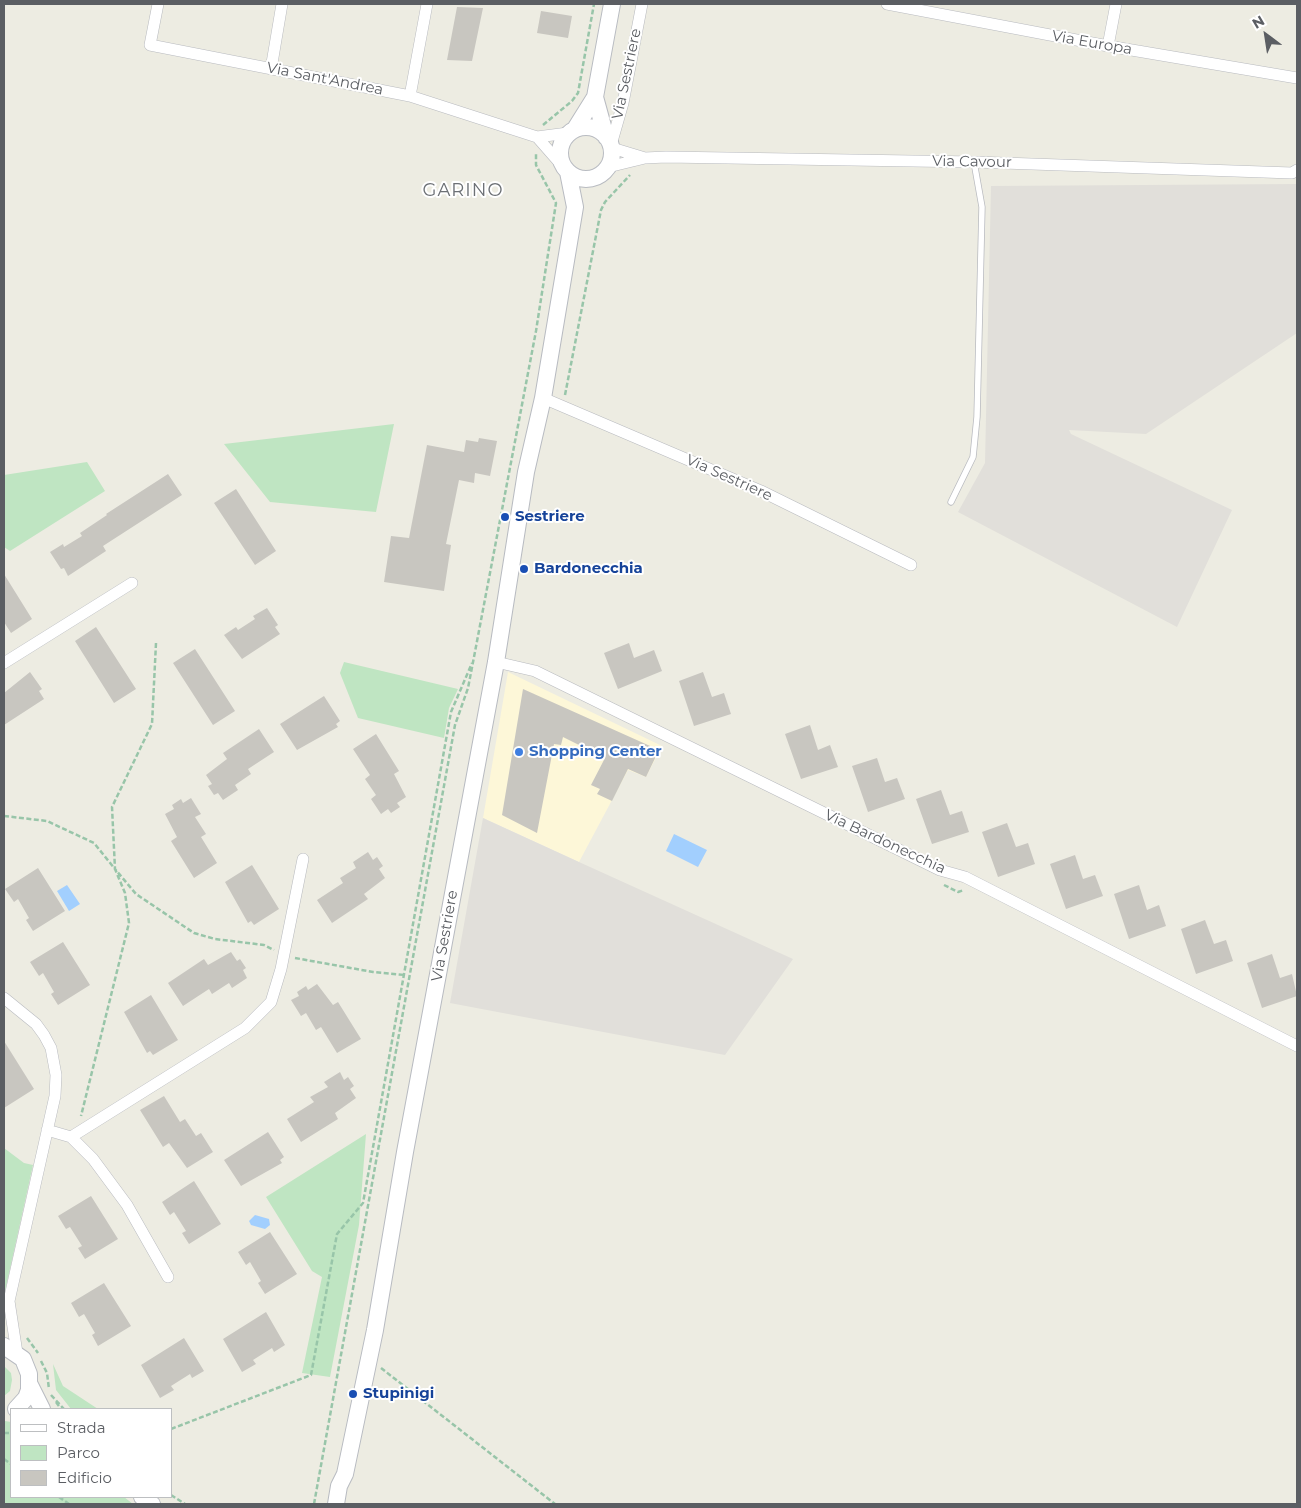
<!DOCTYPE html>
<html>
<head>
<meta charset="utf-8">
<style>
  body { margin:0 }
  #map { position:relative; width:1301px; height:1508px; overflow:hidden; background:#edece2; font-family:Montserrat,sans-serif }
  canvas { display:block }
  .frame { position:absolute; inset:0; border:5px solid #5b5e63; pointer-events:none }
  .legend { position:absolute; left:10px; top:1408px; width:162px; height:90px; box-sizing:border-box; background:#fff; border:1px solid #bdbfc1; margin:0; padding:6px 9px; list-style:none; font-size:15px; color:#5b5e63 }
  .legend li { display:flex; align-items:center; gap:10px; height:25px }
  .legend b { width:25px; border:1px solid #bdbfc1 }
  .north { position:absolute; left:1241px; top:10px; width:50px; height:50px; -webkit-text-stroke:4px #fff; paint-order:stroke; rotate:329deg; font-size:14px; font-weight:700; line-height:20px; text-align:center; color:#5b5e63 }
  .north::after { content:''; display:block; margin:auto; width:18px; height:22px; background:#5b5e63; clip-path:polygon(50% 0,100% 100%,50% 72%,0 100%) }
</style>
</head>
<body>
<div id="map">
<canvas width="1301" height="1508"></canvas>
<div class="frame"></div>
<ul class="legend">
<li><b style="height:6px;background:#fff"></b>Strada</li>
<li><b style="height:14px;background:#bfe5c2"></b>Parco</li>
<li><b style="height:14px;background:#c8c6c0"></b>Edificio</li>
</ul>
<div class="north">N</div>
</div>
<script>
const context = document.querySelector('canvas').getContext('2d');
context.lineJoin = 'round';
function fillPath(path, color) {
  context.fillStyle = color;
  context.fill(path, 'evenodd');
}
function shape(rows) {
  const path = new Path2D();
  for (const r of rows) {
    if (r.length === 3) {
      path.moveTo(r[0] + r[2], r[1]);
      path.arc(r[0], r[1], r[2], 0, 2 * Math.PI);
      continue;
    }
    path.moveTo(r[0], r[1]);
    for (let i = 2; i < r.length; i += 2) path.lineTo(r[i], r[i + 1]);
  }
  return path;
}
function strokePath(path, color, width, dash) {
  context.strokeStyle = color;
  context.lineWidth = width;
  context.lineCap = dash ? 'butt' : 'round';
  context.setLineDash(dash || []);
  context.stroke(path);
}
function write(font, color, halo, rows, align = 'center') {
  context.font = font + ' Montserrat,sans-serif';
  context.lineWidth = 4;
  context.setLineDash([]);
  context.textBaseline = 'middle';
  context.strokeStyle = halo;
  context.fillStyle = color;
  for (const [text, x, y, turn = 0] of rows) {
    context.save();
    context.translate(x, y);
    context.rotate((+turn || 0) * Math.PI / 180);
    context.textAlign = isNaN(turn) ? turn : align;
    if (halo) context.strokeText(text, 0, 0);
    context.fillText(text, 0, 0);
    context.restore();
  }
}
fillPath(shape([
  [508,672,662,746,646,777,628,770,579,862,483,818]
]), '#fdf7d8');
fillPath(shape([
  [1297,184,1297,333,1146,434,1069,430,1071,434,1232,510,1177,627,958,512,985,463,991,186],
  [483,818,579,862,793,959,725,1055,450,1003]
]), '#e1dfda');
fillPath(shape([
  [394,424,376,512,270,502,224,444],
  [87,462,105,491,10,551,4,547,4,475],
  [344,662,458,689,449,708,444,738,358,718,340,673],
  [366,1134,359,1225,330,1377,302,1373,322,1277,312,1271,266,1197],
  [4,1148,24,1163,33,1165,4,1296],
  [53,1364,63,1386,98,1409,71,1409,56,1390],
  [4,1366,11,1373,12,1380,10,1391,4,1396],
  [5,1421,11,1422,11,1497,124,1497,133,1504,4,1504]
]), '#bfe5c2');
fillPath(shape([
  [674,834,707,850,698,867,666,851],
  [67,885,80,904,69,911,57,891],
  [255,1215,269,1219,270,1225,265,1229,251,1225,249,1221]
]), '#a2cffe');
fillPath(shape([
  [457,7,483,8,472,61,447,60],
  [541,11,572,16,568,38,537,33],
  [479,438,497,441,490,476,475,473,474,483,459,480,446,544,451,545,444,591,384,582,391,536,409,538,427,445,464,452,466,440,478,442],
  [168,474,182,495,103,546,106,551,68,576,64,568,61,569,50,552,63,544,64,547,82,536,80,533,107,515,106,514],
  [236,489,276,551,255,565,214,503],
  [4,574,32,619,11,633,4,622],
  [267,608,278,625,275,627,280,634,242,659,224,635,236,627,238,630,255,619,253,616],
  [96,627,136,689,114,703,75,641],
  [629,643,634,658,654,650,662,671,618,689,604,653],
  [195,649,235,711,213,725,173,663],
  [30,672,42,689,39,691,44,699,4,725,4,693],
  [703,672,712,697,724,693,731,714,694,726,679,681],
  [523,689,659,750,646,777,628,769,612,801,597,794,600,789,591,785,605,758,563,737,561,745,554,744,537,833,502,815],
  [324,696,340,721,336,724,338,727,297,750,280,724],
  [810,725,818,750,830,745,838,767,801,779,785,734],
  [259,729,274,752,248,769,251,774,235,785,238,790,223,800,218,793,214,795,208,786,212,784,206,775,227,759,223,753],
  [376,734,399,771,394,774,406,797,397,803,400,807,391,813,388,809,381,814,371,799,376,795,365,779,370,775,353,749],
  [877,758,885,782,897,778,905,799,868,812,852,766],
  [941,790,950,815,962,811,969,832,932,844,916,799],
  [191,798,201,814,195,817,206,834,201,837,217,863,194,878,171,841,177,837,165,814,174,809,172,805,181,799,183,803],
  [1007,823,1016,847,1028,843,1035,864,998,877,982,832],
  [368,852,373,860,377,857,383,866,379,869,385,878,364,894,368,899,332,923,317,900,343,883,340,878,356,868,353,862],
  [1075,855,1083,879,1095,875,1103,896,1066,909,1050,864],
  [252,865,279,909,254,925,251,921,248,923,225,882],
  [38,868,65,911,33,931,26,920,29,918,18,899,14,902,5,889],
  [1139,885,1147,910,1159,905,1166,926,1129,939,1114,894],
  [1205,920,1214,944,1226,940,1233,961,1196,974,1181,929],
  [63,942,90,985,58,1005,51,994,54,992,43,973,39,976,30,962],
  [231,952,237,961,240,959,246,968,243,970,247,978,232,988,229,983,212,994,209,989,183,1006,168,983,204,959,208,965],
  [1272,954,1280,978,1292,974,1297,996,1262,1008,1247,963],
  [317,984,333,1005,338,1002,361,1039,337,1053,321,1027,316,1030,306,1013,301,1016,291,1000,299,996,297,992,306,986,308,990],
  [151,995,178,1040,153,1055,150,1051,147,1053,124,1012],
  [4,1041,34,1089,4,1108],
  [340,1072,344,1080,348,1077,354,1086,350,1089,356,1098,335,1113,338,1119,301,1142,287,1119,314,1102,310,1097,328,1087,324,1082],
  [164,1096,180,1122,185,1119,196,1136,201,1133,213,1152,187,1168,169,1143,163,1147,140,1110],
  [268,1132,284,1157,280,1160,282,1163,241,1186,224,1160],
  [194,1181,221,1224,189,1244,182,1233,186,1231,174,1212,170,1215,162,1202],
  [91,1196,118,1239,85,1259,78,1248,82,1246,70,1227,66,1229,58,1216],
  [270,1232,297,1274,265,1294,258,1283,261,1281,250,1262,246,1265,238,1252],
  [104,1283,131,1326,98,1346,92,1335,95,1333,84,1314,79,1317,71,1303],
  [266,1312,285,1345,274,1352,272,1348,253,1360,256,1364,242,1372,223,1339],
  [184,1338,204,1371,192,1378,190,1374,171,1386,174,1390,160,1398,141,1365]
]), '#c8c6c0');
const lane = shape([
  [951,502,973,457,977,417,982,207,974,162]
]);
const street = shape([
  [158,4,150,45,410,96,537,137,568,133],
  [887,4,1108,46,1297,78],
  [1108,46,1116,4],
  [271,69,282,4],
  [410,96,427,4],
  [537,137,565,169],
  [611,145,623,103,642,4],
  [612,148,645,158],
  [608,167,645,158,666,157,974,162,1292,173,1297,170],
  [543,398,761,491,911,565],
  [496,662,535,671,940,870,965,877,1297,1046],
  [4,663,132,583],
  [4,998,36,1024,44,1035,51,1048,56,1075,55,1096,9,1301,17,1353],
  [47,1130,71,1137,245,1028,271,1002,281,969,303,859],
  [71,1137,93,1159,127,1205,168,1277]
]);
const secondary = shape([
  [595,97,606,137],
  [586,153,26],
  [575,129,595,97,612,4],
  [4,1346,23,1359,29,1374,29,1390,26,1398,16,1409],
  [30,1385,42,1409],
  [142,1497,152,1504],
  [336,1504,339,1486,345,1474,375,1330,405,1152,496,662,526,472,543,398,575,207,568,172]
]);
strokePath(lane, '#b8babf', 7);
strokePath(street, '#b8babf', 12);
strokePath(secondary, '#b8bbc1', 18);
strokePath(shape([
  [543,125,572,101,578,93,594,4],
  [565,395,601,210,605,202,630,175],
  [156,643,152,724,112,807,115,869,136,894,194,933,215,939,264,945,274,950],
  [4,816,47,821,94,843,115,869,125,893,129,923,81,1116],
  [944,885,958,892,964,890],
  [295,958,373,972,405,975],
  [27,1338,38,1353],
  [41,1361,47,1373,49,1389],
  [381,1368,555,1504],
  [51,1395,64,1409],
  [56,1402,61,1409],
  [171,1429,311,1375,337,1234,363,1203,451,712,472,663],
  [4,1433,11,1433],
  [4,1459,11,1464],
  [171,1495,185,1504],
  [59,1497,69,1504],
  [314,1504,455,725,468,688,474,657,536,331,556,203,536,165,536,154]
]), '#98c5a9', 2.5, [5, 2.5]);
strokePath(lane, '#fff', 5.5);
strokePath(street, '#fff', 11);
strokePath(secondary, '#fff', 16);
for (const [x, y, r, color] of [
  [505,517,5,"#1a4fb4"],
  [524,569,5,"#1a4fb4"],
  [519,752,5,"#3f7fe0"],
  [353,1394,5,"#1a4fb4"]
]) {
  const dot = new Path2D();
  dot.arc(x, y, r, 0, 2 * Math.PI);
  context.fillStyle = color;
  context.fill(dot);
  strokePath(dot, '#fff', 2);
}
write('15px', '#5b5e63', '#fff', [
  ["Via Europa",1092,43,10],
  ["Via Sestriere",627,74,-78],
  ["Via Sant'Andrea",325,79,11],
  ["Via Cavour",972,162,1],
  ["Via Sestriere",729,478,24],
  ["Via Bardonecchia",885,842,25],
  ["Via Sestriere",445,936,-80]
]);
write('bold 15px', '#164399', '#fff', [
  ["Sestriere",515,517],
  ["Bardonecchia",534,569],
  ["Stupinigi",363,1394]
], 'left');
write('bold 15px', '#366cbe', '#fff', [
  ["Shopping Center",529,752]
], 'left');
context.letterSpacing = '1px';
write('18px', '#6c7075', '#fff', [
  ["GARINO",463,191]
]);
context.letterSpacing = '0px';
</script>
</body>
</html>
